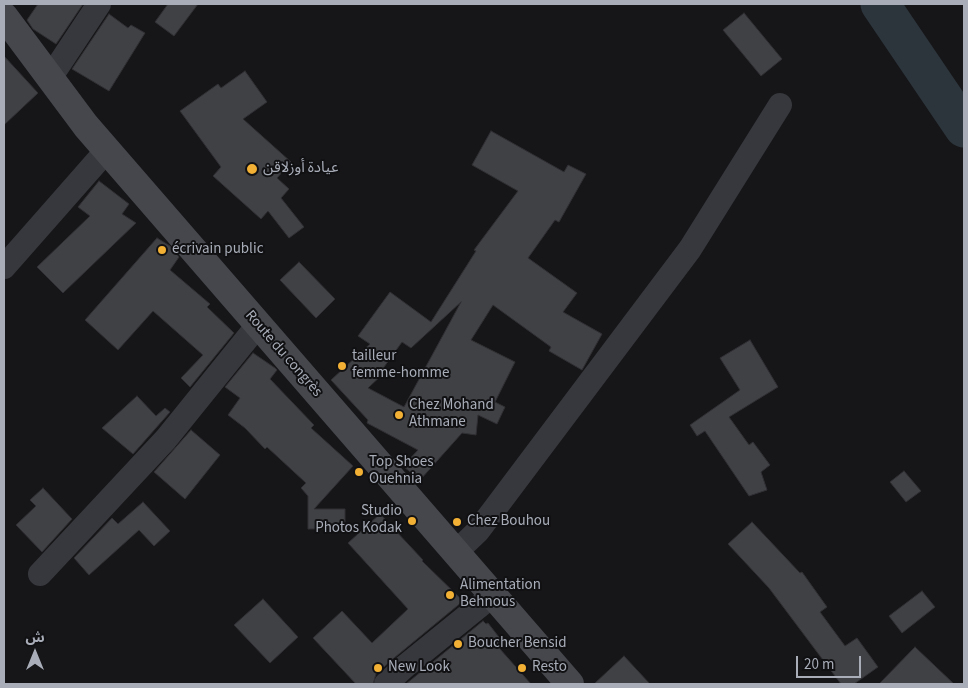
<!DOCTYPE html>
<html>
<head>
<meta charset="utf-8">
<style>
  body { margin:0 }
  #map { position:relative; width:968px; height:688px; overflow:hidden; background:#161618; font-family:"Source Sans 3","Noto Sans Arabic",sans-serif }
  canvas { display:block }
  .frame { position:absolute; inset:0; border:5px solid #a8adb8; pointer-events:none }
  .north { position:absolute; left:10px; top:628px; width:50px; height:50px; -webkit-text-stroke:4px #111113; paint-order:stroke; rotate:0deg; font-size:14px; font-weight:700; line-height:20px; text-align:center; color:#a8adb8 }
  .north::after { content:''; display:block; margin:auto; width:18px; height:22px; background:#a8adb8; clip-path:polygon(50% 0,100% 100%,50% 72%,0 100%) }
  .scale { position:absolute; left:796px; top:656px; width:65px; height:22px; box-sizing:border-box; border:2px solid #a8adb8; border-top:0; padding-left:6px; font-size:15px; line-height:18px; white-space:nowrap; color:#a8adb8; -webkit-text-stroke:4px #111113; paint-order:stroke }
</style>
</head>
<body>
<div id="map">
<canvas width="968" height="688"></canvas>
<div class="frame"></div>
<div class="north">ش</div>
<div class="scale">20 m</div>
</div>
<script>
const context = document.querySelector('canvas').getContext('2d');
context.lineJoin = 'round';
function shape(rows) {
  const path = new Path2D();
  for (const r of rows) {
    path.moveTo(r[0], r[1]);
    for (let i = 2; i < r.length; i += 2) path.lineTo(r[i], r[i + 1]);
  }
  return path;
}
function strokePath(path, color, width, dash) {
  context.strokeStyle = color;
  context.lineWidth = width;
  context.lineCap = dash ? 'butt' : 'round';
  context.setLineDash(dash || []);
  context.stroke(path);
}
function fillPath(path, color) {
  context.fillStyle = color;
  context.fill(path, 'evenodd');
}
function write(font, color, halo, rows, align = 'center') {
  context.font = font + ' "Source Sans 3","Noto Sans Arabic",sans-serif';
  context.lineWidth = 4;
  context.setLineDash([]);
  context.textBaseline = 'middle';
  context.strokeStyle = halo;
  context.fillStyle = color;
  for (const [text, x, y, turn = 0] of rows) {
    context.save();
    context.translate(x, y);
    context.rotate((+turn || 0) * Math.PI / 180);
    context.textAlign = isNaN(turn) ? turn : align;
    if (halo) context.strokeText(text, 0, 0);
    context.fillText(text, 0, 0);
    context.restore();
  }
}
strokePath(shape([
  [880,4,964,128]
]), '#2c353c', 39);
const building = shape([
  [38,4,83,4,56,44,33,29,27,20,38,4],
  [168,4,198,4,174,36,155,22,168,4],
  [744,13,782,59,761,76,723,30,744,13],
  [109,14,128,28,131,25,145,33,109,91,72,69,109,14],
  [4,56,38,93,4,125,4,56],
  [245,71,267,102,243,119,291,162,277,178,289,189,281,198,304,227,289,238,268,211,261,219,213,176,221,167,180,111,218,84,221,88,245,71],
  [491,131,564,172,568,165,586,174,559,222,555,220,528,258,577,293,563,312,602,334,582,370,549,351,551,347,493,305,471,340,515,362,495,402,505,407,497,424,478,415,476,435,462,433,420,480,403,466,418,450,367,423,368,420,331,380,370,344,358,336,390,292,431,322,476,251,474,250,518,191,472,165,491,131],
  [461,302,404,407,368,388,387,370,384,367,402,342,411,348,461,302],
  [99,181,129,204,122,214,136,223,63,293,37,267,90,216,78,207,99,181],
  [157,238,170,246,179,257,170,270,210,304,207,307,234,333,190,387,181,378,203,355,153,311,118,350,85,320,157,238],
  [299,262,335,299,316,318,280,280,299,262],
  [750,340,778,387,729,417,749,445,753,442,770,465,761,472,767,490,749,496,705,431,697,436,690,425,740,390,720,358,750,340],
  [253,353,275,368,277,370,270,379,314,425,311,428,353,466,314,509,345,509,345,529,308,529,308,496,301,488,306,483,267,447,265,449,245,428,228,415,240,398,225,387,253,353],
  [137,396,156,416,165,408,170,412,133,454,102,428,137,396],
  [191,430,220,455,185,499,154,472,191,430],
  [904,471,921,491,906,502,890,482,904,471],
  [43,488,72,519,42,552,16,525,36,506,30,500,43,488],
  [143,502,170,531,154,546,139,530,89,575,74,558,112,518,118,524,143,502],
  [380,514,423,560,422,561,463,601,394,658,376,674,373,684,356,684,313,638,342,611,372,643,408,609,348,543,380,514],
  [752,522,800,573,802,572,827,607,820,612,845,646,857,638,878,667,854,684,841,684,769,588,728,544,752,522],
  [922,591,935,607,902,633,889,616,922,591],
  [263,599,298,637,270,663,234,625,263,599],
  [483,621,486,624,488,623,505,645,500,649,531,684,406,684,483,621],
  [915,647,954,684,879,684,915,647],
  [624,656,650,684,594,684,624,656]
]);
fillPath(building, '#404145');
strokePath(building, '#303034', 1);
strokePath(shape([
  [50,78,99,4],
  [4,267,107,150],
  [455,553,478,531,690,249,780,105],
  [40,574,166,439,258,325],
  [386,684,403,668,493,595]
]), '#37383d', 24);
strokePath(shape([
  [4,16,86,126,570,684]
]), '#45474d', 28);
for (const [x, y, r, color] of [
  [252,169,6,"#f2b134"],
  [162,250,5,"#f2b134"],
  [342,366,5,"#f2b134"],
  [399,415,5,"#f2b134"],
  [359,472,5,"#f2b134"],
  [412,521,5,"#f2b134"],
  [457,522,5,"#f2b134"],
  [450,595,5,"#f2b134"],
  [458,644,5,"#f2b134"],
  [378,668,5,"#f2b134"],
  [522,668,5,"#f2b134"]
]) {
  const dot = new Path2D();
  dot.arc(x, y, r, 0, 2 * Math.PI);
  context.fillStyle = color;
  context.fill(dot);
  strokePath(dot, '#111113', 2);
}
write('15px', '#a8adb8', '#111113', [
  ["عيادة أوزلاقن",263,169],
  ["écrivain public",172,250],
  ["tailleur",352,357],
  ["femme-homme",352,374],
  ["Chez Mohand",409,406],
  ["Athmane",409,423],
  ["Top Shoes",369,463],
  ["Ouehnia",369,480],
  ["Studio",402,512,"right"],
  ["Photos Kodak",402,529,"right"],
  ["Chez Bouhou",467,522],
  ["Alimentation",460,586],
  ["Behnous",460,603],
  ["Boucher Bensid",468,644],
  ["New Look",388,668],
  ["Resto",532,668]
], 'left');
write('15px', '#a8adb8', '#111113', [
  ["Route du congrès",283,354,49]
]);
</script>
</body>
</html>
